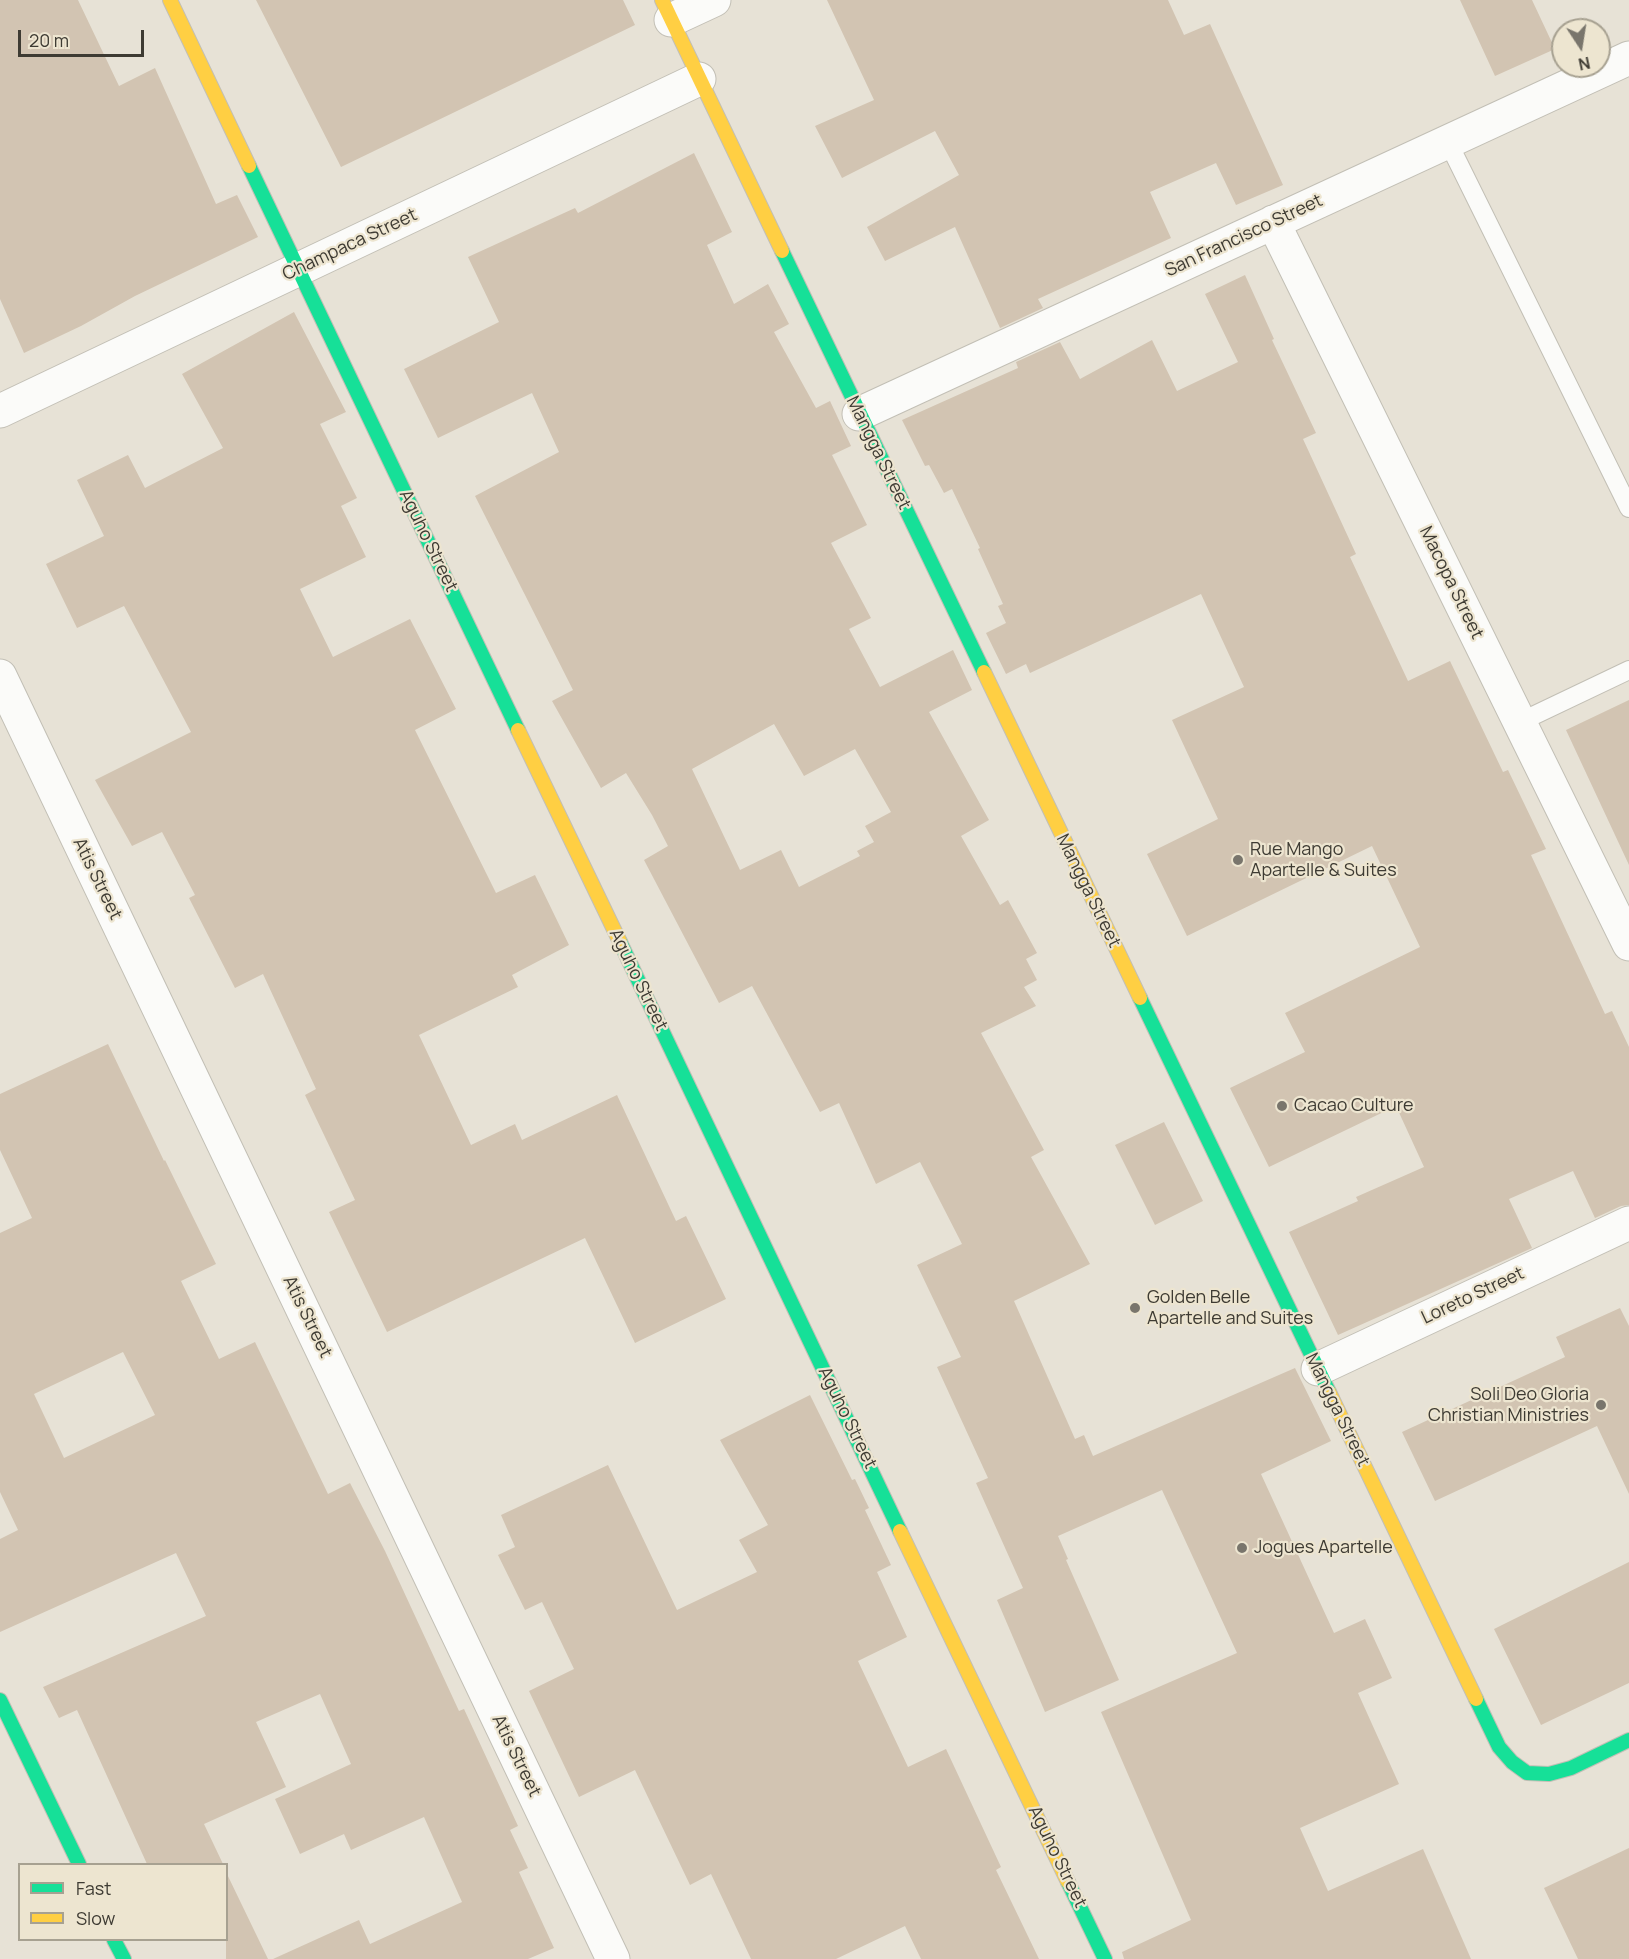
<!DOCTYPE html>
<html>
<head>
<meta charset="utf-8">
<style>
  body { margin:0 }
  #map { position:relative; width:1629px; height:1959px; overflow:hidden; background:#e7e2d6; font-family:Manrope,sans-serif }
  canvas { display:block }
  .legend { position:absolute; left:18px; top:1863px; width:210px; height:78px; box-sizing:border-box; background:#ede5d0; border:2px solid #a7a191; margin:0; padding:8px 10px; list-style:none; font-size:18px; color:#3e3b33 }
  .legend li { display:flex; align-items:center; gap:12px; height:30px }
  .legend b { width:30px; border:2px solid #a7a191 }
  .north { position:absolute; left:1551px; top:18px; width:60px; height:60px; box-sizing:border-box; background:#ede5d0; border:2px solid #a7a191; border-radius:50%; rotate:168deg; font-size:16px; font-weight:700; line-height:24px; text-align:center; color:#3e3b33 }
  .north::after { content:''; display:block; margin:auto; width:21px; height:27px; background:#79756c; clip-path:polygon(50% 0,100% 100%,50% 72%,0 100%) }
  .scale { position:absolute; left:18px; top:30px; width:126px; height:27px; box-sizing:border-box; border:3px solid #3e3b33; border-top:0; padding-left:8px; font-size:18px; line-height:21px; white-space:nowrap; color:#3e3b33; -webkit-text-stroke:4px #ede5d0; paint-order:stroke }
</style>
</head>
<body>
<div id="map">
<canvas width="1629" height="1959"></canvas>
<ul class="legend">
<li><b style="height:8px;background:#16e098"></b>Fast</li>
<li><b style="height:8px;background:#ffcf43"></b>Slow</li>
</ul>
<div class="north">N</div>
<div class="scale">20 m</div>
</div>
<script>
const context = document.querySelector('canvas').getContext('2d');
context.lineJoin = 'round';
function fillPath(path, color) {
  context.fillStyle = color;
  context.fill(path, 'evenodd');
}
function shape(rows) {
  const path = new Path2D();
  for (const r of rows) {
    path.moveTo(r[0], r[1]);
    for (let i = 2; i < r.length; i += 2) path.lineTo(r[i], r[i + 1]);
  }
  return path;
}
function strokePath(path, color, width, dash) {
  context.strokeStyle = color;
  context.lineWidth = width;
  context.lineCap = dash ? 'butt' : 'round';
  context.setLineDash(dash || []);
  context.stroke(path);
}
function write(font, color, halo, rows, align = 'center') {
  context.font = font + ' Manrope,sans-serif';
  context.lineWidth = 4.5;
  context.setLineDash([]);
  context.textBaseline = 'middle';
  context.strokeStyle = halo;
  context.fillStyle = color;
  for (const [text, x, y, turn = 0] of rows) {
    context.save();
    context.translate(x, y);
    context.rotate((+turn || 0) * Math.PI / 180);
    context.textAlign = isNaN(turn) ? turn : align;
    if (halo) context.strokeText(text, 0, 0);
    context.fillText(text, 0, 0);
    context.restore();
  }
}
fillPath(shape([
  [0,0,78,0,119,86,155,68,216,204,237,195,258,237,135,296,81,326,24,353,0,299],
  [256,0,623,0,635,25,341,167],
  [827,0,1168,0,1184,35,1210,24,1283,185,1236,205,1216,163,1150,192,1171,238,1038,299,1043,308,1000,328,955,227,885,261,867,227,959,175,935,131,842,178,815,126,874,100],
  [1460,0,1532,0,1555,49,1495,76],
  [694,153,732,232,707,245,734,304,768,284,789,324,774,332,816,408,830,401,851,446,832,455,867,525,831,543,871,618,849,629,880,687,953,650,972,690,929,712,989,820,961,836,1000,905,1008,900,1037,953,1026,959,1037,980,1024,987,1036,1006,981,1033,1044,1150,1031,1157,1090,1264,1014,1301,1075,1439,1084,1435,1093,1456,1295,1368,1331,1441,1261,1474,1334,1633,1365,1619,1392,1678,1358,1693,1399,1784,1300,1828,1328,1891,1423,1849,1471,1959,1124,1959,1122,1952,1191,1920,1101,1712,1237,1653,1162,1490,1058,1536,1068,1559,1066,1560,1119,1680,1045,1712,997,1600,1023,1588,976,1483,988,1478,937,1367,961,1357,917,1265,962,1244,920,1162,876,1184,839,1103,820,1112,752,986,719,1003,644,860,668,846,652,815,626,773,601,788,552,701,573,690,475,496,559,452,532,393,438,438,404,369,499,322,468,257,575,208,578,213],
  [774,724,804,776,855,749,891,812,865,826,874,842,857,851,860,856,799,887,781,850,740,870,692,769],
  [1245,275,1274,339,1272,340,1316,433,1303,439,1356,554,1350,557,1408,681,1450,661,1503,772,1508,770,1546,849,1531,855,1605,1014,1612,1011,1629,1047,1629,1205,1621,1206,1595,1218,1573,1171,1509,1199,1532,1248,1338,1335,1289,1232,1358,1201,1356,1197,1424,1167,1396,1106,1269,1167,1230,1088,1305,1052,1285,1013,1420,947,1372,846,1187,936,1147,854,1218,819,1172,720,1244,687,1201,594,1030,673,1026,664,1006,674,986,633,1006,623,998,606,1003,604,978,549,980,548,952,489,944,493,929,465,925,466,902,420,1018,368,1016,362,1060,342,1080,379,1152,340,1177,391,1238,362,1205,294],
  [294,312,346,412,320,424,357,498,341,506,366,557,300,589,333,657,410,619,456,709,415,730,496,893,535,875,569,945,512,975,518,987,419,1035,471,1145,515,1124,522,1140,617,1095,676,1221,686,1216,726,1299,635,1343,585,1238,387,1332,329,1212,355,1200,305,1095,316,1089,263,974,235,988,189,898,195,895,162,832,132,846,95,780,191,732,124,606,77,628,46,564,104,536,77,480,128,455,145,488,223,448,182,374],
  [1629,700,1629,865,1566,730],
  [108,1044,164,1161,165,1160,216,1264,181,1281,219,1359,255,1342,328,1494,350,1483,385,1551,459,1711,464,1709,518,1826,510,1830,528,1868,519,1872,554,1948,528,1959,273,1959,359,1920,370,1944,462,1902,424,1817,351,1850,344,1834,300,1854,275,1799,351,1764,320,1694,256,1722,286,1787,204,1824,223,1864,147,1864,77,1710,59,1718,43,1687,206,1616,176,1553,0,1632,0,1539,18,1530,0,1492,0,1233,32,1218,0,1150,0,1094],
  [123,1352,155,1415,64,1458,34,1394],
  [1164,1122,1203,1201,1155,1225,1115,1145],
  [1620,1308,1629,1326,1629,1494,1597,1426,1435,1501,1402,1432,1565,1357,1556,1337],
  [810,1395,852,1480,855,1479,869,1508,865,1510,891,1565,877,1572,907,1637,858,1661,908,1767,946,1749,1001,1867,996,1870,1039,1959,921,1959,905,1926,836,1959,751,1959,711,1874,690,1885,635,1770,579,1797,529,1691,574,1669,542,1602,525,1610,498,1555,515,1547,501,1515,608,1465,677,1610,757,1572,739,1540,768,1525,720,1440],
  [1629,1562,1629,1683,1541,1725,1494,1629],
  [1629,1848,1629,1959,1578,1959,1544,1888],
  [226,1872,268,1959,226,1959]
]), '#d2c4b2');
const lane = shape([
  [1448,142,1629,508],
  [1520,722,1629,670]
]);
const street = shape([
  [671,20,714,0],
  [1273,222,1629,944],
  [0,411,699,79],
  [859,414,1629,58],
  [0,676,613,1959],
  [1318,1369,1629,1223]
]);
const fast = shape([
  [249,166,518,730],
  [782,251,984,672],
  [620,942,900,1531],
  [1140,998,1329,1392],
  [1476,1699,1499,1747,1512,1762,1527,1773,1549,1774,1571,1768,1629,1740],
  [0,1700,79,1864],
  [1068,1882,1105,1959],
  [114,1940,124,1959]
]);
const slow = shape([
  [170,0,249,166],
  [662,0,782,251],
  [984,672,1140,998],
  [518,730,620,942],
  [1329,1392,1476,1699],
  [900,1531,1068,1882]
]);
strokePath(lane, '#c2bfb5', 20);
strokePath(street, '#c2bfb5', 35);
strokePath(fast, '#c2bfb5', 16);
strokePath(slow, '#c2bfb5', 16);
strokePath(lane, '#fbfbf9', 18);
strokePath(street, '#fbfbf9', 33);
strokePath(fast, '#16e098', 14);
strokePath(slow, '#ffcf43', 14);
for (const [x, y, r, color] of [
  [1238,860,6,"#79756c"],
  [1282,1106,6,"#79756c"],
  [1135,1308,6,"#79756c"],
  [1601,1405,6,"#79756c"],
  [1242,1548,6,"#79756c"]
]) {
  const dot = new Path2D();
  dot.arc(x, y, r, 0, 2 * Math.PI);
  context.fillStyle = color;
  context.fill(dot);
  strokePath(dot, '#ede5d0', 2);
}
write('18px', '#3e3b33', '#ede5d0', [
  ["San Francisco Street",1244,236,-25],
  ["Champaca Street",350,245,-25],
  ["Mangga Street",878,453,64],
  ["Aguho Street",428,541,64],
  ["Macopa Street",1451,583,64],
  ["Atis Street",97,879,64],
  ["Mangga Street",1088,891,64],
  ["Aguho Street",638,980,64],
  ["Loreto Street",1473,1296,-25],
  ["Atis Street",307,1317,64],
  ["Mangga Street",1337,1410,64],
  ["Aguho Street",847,1418,64],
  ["Atis Street",516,1756,64],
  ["Aguho Street",1057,1857,64]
]);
write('18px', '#3e3b33', '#ede5d0', [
  ["Rue Mango",1250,850],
  ["Apartelle & Suites",1250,871],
  ["Cacao Culture",1294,1106],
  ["Golden Belle",1147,1298],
  ["Apartelle and Suites",1147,1319],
  ["Soli Deo Gloria",1589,1395,"right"],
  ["Christian Ministries",1589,1416,"right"],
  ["Jogues Apartelle",1254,1548]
], 'left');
</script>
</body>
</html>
